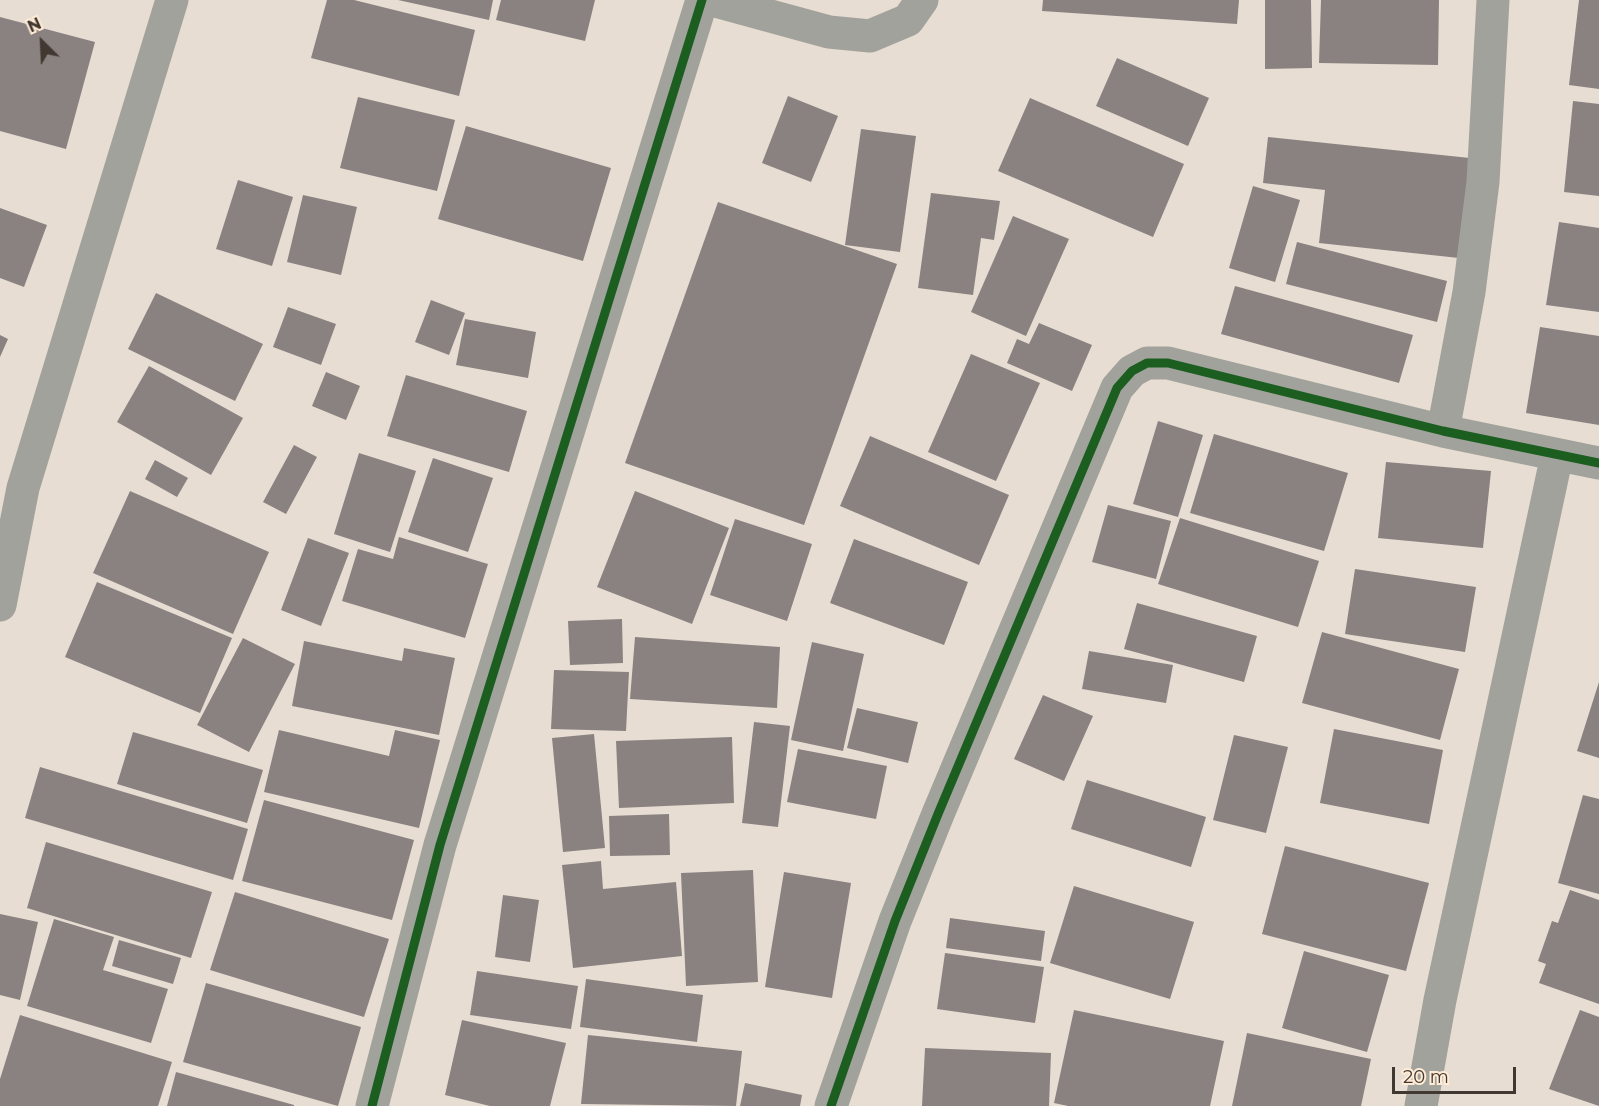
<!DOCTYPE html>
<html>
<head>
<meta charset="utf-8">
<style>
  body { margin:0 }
  #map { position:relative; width:1599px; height:1106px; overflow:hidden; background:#e8ddd2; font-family:Montserrat,sans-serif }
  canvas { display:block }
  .north { position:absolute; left:12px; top:12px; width:60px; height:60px; -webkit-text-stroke:4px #ffebd6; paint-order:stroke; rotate:336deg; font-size:16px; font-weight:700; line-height:24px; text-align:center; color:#413931 }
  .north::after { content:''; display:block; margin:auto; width:21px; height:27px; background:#413931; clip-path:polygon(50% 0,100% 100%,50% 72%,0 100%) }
  .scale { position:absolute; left:1392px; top:1067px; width:124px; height:27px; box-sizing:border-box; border:3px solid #413931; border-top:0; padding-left:8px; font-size:18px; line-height:21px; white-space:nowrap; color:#413931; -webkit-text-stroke:4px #ffebd6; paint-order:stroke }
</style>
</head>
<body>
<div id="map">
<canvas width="1599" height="1106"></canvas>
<div class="north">N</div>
<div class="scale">20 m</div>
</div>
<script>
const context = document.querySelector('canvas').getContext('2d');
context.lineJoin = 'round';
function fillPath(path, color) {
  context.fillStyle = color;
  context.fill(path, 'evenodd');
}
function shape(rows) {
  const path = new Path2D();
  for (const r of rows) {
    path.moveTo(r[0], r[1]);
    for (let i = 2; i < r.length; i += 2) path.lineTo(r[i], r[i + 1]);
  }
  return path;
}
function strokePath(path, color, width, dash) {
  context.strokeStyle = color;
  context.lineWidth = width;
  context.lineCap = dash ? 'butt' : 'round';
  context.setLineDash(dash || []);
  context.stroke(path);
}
fillPath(shape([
  [327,0,354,0,475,30,459,96,311,58],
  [398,0,493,0,489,20],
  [501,0,595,0,585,41,496,20],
  [1043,0,1239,0,1237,24,1042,11],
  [1265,0,1311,0,1312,68,1265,69],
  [1321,0,1439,0,1438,65,1319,63],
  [1579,0,1599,0,1599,89,1569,85],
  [0,17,95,42,66,149,0,131],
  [1117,58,1209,98,1188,146,1096,106],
  [788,96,838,116,811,182,762,163],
  [358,97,455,120,437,191,340,168],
  [1030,98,1184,164,1153,237,998,171],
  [1573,101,1599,104,1599,196,1564,192],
  [466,126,611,168,583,261,438,219],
  [861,129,916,136,900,252,845,245],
  [1268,137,1470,158,1459,258,1319,243,1325,190,1263,183],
  [238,180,293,197,272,266,216,249],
  [1253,186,1300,200,1275,282,1229,268],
  [931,193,1000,201,994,240,981,238,973,295,918,288],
  [303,195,357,207,341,275,287,262],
  [718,202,897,264,804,525,625,463],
  [0,208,47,225,24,287,0,278],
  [1013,216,1069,239,1026,336,971,312],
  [1559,222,1599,228,1599,312,1546,305],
  [1297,242,1447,281,1437,322,1286,284],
  [1235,286,1413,335,1399,383,1221,334],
  [156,293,263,344,235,401,128,349],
  [431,300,465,313,449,355,415,342],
  [288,307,336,324,321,365,273,347],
  [465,319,536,332,528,378,456,365],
  [1039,323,1092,345,1072,391,1007,363,1017,339,1029,344],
  [1540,327,1599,336,1599,425,1526,413],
  [0,335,8,339,0,357],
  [971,354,1040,383,996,481,928,452],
  [149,366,243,418,211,475,117,422],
  [326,372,360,386,346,420,312,406],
  [406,375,527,411,509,472,387,436],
  [1158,421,1203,435,1178,517,1133,504],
  [1214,434,1348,473,1324,551,1190,513],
  [870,436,1009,495,979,565,840,506],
  [294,445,317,457,286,514,263,502],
  [359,453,416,471,390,552,334,534],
  [433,458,493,478,468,552,408,532],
  [155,460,188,478,177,497,145,479],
  [1386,462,1491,471,1483,548,1378,538],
  [130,491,269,552,233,634,93,573],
  [635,491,729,528,692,624,597,587],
  [1108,505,1171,521,1156,579,1092,562],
  [1180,518,1319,561,1298,627,1158,584],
  [735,519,812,544,787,621,710,595],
  [399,537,488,564,465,638,342,601,358,549,393,559],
  [308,538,349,553,321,626,281,610],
  [854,539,968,582,944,645,830,603],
  [1355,569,1476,587,1465,652,1345,634],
  [97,582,232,638,200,713,65,657],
  [1137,603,1257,636,1244,682,1124,649],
  [622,619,623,663,570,665,568,621],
  [1322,632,1459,669,1440,740,1302,703],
  [635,637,780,647,777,708,630,699],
  [243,638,295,664,249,752,197,725],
  [304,641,402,661,404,648,455,658,439,735,292,706],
  [812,642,864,654,843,751,791,740],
  [1089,651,1173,665,1166,703,1082,689],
  [554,670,629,672,626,731,551,729],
  [1599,682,1599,758,1577,751],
  [1043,695,1093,716,1064,781,1014,759],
  [857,708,918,722,908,763,847,748],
  [754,722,790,726,778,827,742,823],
  [1334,729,1443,750,1429,824,1320,803],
  [279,730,389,756,395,730,440,740,419,828,264,792],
  [133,732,263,770,247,823,117,784],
  [594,734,605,848,563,852,552,738],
  [1234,735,1288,747,1266,833,1213,820],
  [732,737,734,803,619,808,616,741],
  [798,749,887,766,876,819,787,802],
  [40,767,248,829,233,880,25,818],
  [1087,780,1206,817,1191,867,1071,829],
  [1583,795,1599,799,1599,894,1558,883],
  [264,800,414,840,392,920,242,881],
  [669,814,670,855,610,856,609,816],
  [46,842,212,892,191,958,27,908],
  [1285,846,1429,883,1406,971,1262,934],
  [601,861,603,889,676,882,682,956,573,968,562,865],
  [753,870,758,982,686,986,681,873],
  [784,872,851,883,832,998,765,987],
  [1074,886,1194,922,1170,999,1050,963],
  [1570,890,1599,900,1599,1004,1539,983,1546,964,1538,961,1552,921,1558,923],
  [235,892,389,939,364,1017,210,970],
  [503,895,539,900,530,962,495,957],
  [0,914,38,922,20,1000,0,995],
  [950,918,1045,931,1041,961,946,948],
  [54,919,114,937,103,970,168,989,151,1043,27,1006],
  [119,940,181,958,173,984,112,966],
  [1304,951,1389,975,1367,1052,1282,1028],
  [945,953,1044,967,1035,1023,937,1009],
  [477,971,578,986,571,1029,470,1015],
  [586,979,703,995,697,1042,580,1027],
  [206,983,361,1027,338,1106,183,1062],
  [1074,1010,1224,1041,1210,1106,1068,1106,1054,1103],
  [1580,1010,1599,1017,1599,1106,1549,1089],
  [20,1015,172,1062,158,1106,0,1106,0,1079],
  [462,1020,566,1043,550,1106,490,1106,445,1095],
  [1247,1033,1371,1059,1361,1106,1232,1106],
  [588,1035,742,1051,736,1106,581,1104],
  [925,1048,1051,1053,1049,1106,922,1106],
  [176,1072,294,1105,294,1106,167,1106],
  [745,1083,802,1095,800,1106,740,1106]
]), '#898280');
strokePath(shape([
  [712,0,829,32,870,36,908,20,922,0],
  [1443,431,1469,292,1483,182,1493,0],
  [0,605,23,488,172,0],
  [372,1106,440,845,702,0],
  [831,1106,895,921,938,814,1117,388,1132,371,1147,363,1168,363,1443,431,1599,463],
  [1421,1106,1440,1000,1557,455]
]), '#a1a29b', 33);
strokePath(shape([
  [372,1106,440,845,702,0],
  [831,1106,895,921,938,814,1117,388,1132,371,1147,363,1168,363,1443,431,1599,463]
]), '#1b5e20', 9);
</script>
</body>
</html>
